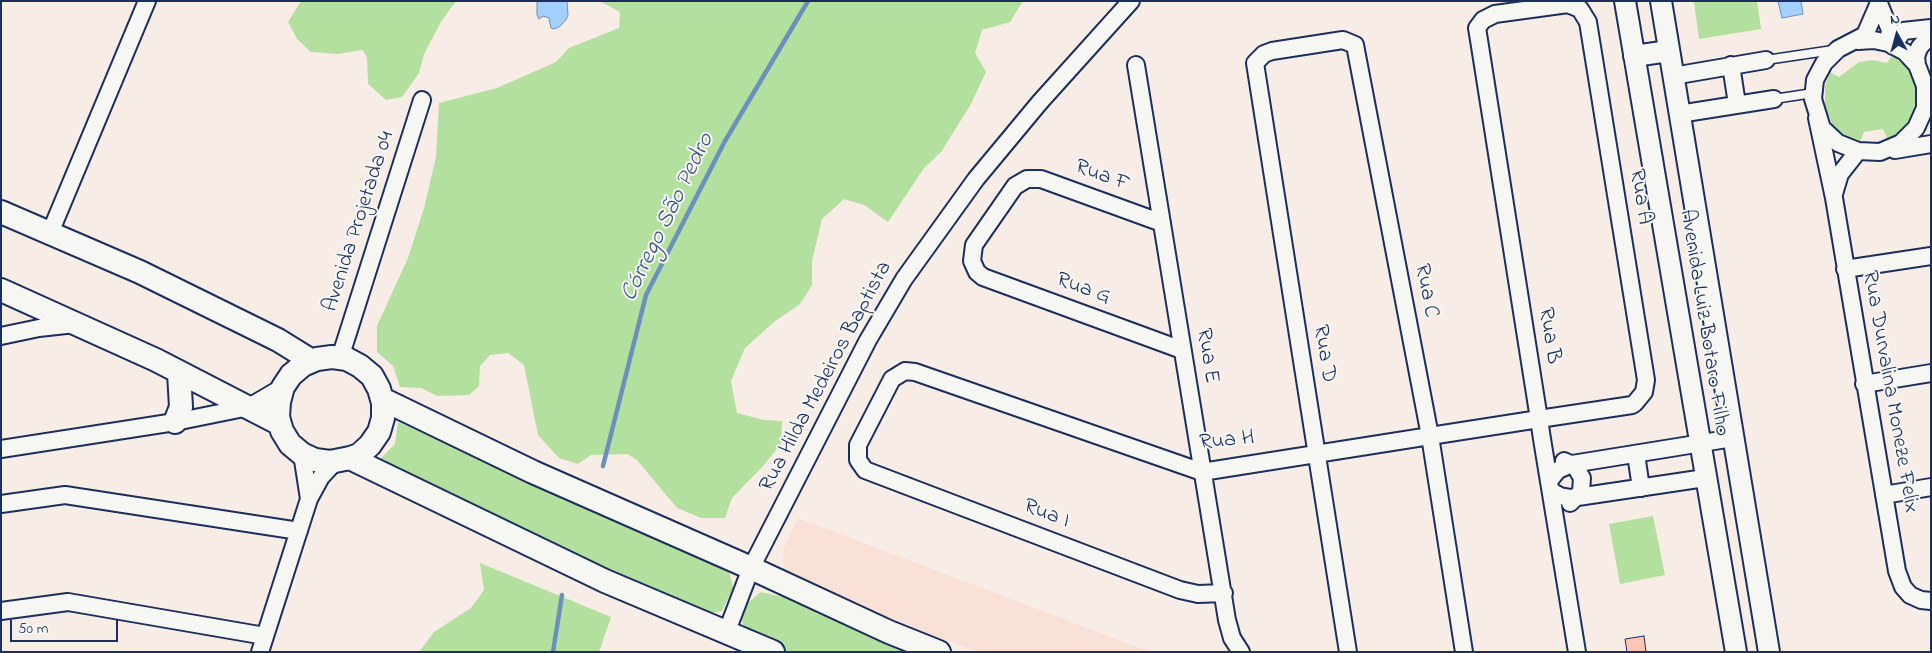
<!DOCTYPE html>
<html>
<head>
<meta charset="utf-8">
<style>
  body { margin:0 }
  #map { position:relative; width:1932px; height:653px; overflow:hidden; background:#f8ece6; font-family:"Indie Flower",sans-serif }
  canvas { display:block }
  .frame { position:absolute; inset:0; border:2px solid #1b2f5e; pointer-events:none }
  .north { position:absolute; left:1872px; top:10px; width:50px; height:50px; -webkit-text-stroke:4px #f6f6f2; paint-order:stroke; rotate:353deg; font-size:14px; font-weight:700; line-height:20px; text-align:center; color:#1b2f5e }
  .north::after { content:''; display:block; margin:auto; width:18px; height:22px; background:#1b2f5e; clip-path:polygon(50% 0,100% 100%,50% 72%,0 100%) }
  .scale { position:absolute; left:10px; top:620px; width:108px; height:22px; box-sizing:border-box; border:2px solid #1b2f5e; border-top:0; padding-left:6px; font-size:15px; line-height:18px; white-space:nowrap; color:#1b2f5e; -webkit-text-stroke:4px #f6f6f2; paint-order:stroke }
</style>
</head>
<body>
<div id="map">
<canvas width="1932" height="653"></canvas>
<div class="frame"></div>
<div class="north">N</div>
<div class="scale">50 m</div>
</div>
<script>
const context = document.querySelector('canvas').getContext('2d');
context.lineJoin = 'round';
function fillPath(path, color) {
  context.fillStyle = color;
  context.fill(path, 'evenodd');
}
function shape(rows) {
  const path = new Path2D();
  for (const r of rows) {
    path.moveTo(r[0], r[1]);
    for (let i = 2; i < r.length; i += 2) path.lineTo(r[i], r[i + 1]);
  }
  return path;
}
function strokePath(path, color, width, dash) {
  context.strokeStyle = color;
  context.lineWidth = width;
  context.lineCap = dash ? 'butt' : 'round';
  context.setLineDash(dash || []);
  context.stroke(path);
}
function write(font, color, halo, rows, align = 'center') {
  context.font = font + ' "Indie Flower",sans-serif';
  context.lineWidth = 4;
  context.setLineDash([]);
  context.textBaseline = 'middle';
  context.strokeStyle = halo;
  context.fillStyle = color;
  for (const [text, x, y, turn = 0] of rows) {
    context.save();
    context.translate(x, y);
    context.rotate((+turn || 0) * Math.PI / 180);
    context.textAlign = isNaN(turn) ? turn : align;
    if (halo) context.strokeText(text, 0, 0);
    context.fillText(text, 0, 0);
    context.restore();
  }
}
fillPath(shape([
  [798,518,1150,652,977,652,900,622,788,574,783,562,784,548]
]), '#fae1d7');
fillPath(shape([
  [301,1,456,1,442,20,424,54,419,73,402,97,386,100,368,84,367,58,363,50,338,54,311,52,297,39,288,22],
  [600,1,1023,1,1010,22,982,30,975,53,986,72,971,104,941,152,924,168,888,222,864,205,844,199,822,219,812,261,812,285,800,304,774,322,745,348,731,381,737,413,764,420,782,421,781,444,762,467,732,498,725,518,701,518,677,508,637,460,627,454,591,455,578,464,559,458,538,435,524,365,508,353,490,355,480,366,479,386,469,395,437,396,421,388,400,387,393,366,377,352,377,326,408,258,424,208,436,157,439,103,497,88,556,62,569,48,619,28,620,12],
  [1757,1,1761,29,1699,39,1694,2],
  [1892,55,1909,69,1917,87,1917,107,1909,124,1902,132,1888,140,1883,129,1864,132,1860,142,1847,137,1833,125,1825,107,1825,87,1830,72,1839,77,1859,62,1873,60,1887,63],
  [398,422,729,571,733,588,722,611,704,614,377,462,395,444],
  [1653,516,1665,575,1620,584,1609,524],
  [480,563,611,617,599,652,419,652,434,632,471,608,484,590],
  [761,592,783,597,912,652,786,652,748,634,742,622,744,606]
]), '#b3e09e');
const water = shape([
  [537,1,567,1,568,15,566,20,559,27,554,29,551,28,549,18,543,16,539,19,537,15,537,1],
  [1778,1,1801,1,1803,14,1782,18,1778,1]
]);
fillPath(water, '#a2d1fe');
strokePath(water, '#6c90be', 1);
strokePath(shape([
  [603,466,646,295,725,141,808,1],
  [553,652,562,595]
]), '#6c90be', 4.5);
const building = shape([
  [1644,636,1646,652,1627,652,1625,639,1644,636]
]);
fillPath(building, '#ffc6b4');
strokePath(building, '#1b2f5e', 1);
const service = shape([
  [1766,60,1833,50],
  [1774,99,1813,93]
]);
const minor = shape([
  [1878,1,1890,30,1888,43],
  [1858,41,1874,40,1888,43,1905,52,1917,65,1925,86,1925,108,1916,128,1901,143,1880,152,1858,151,1838,143,1822,128,1813,99,1815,80,1824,63,1838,49,1865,35,1878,5],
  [1893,46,1903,31,1931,28],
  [1136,65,1227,620,1232,638,1241,652],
  [1731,65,1737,104],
  [1917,65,1916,57,1919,48,1931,34],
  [1673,76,1766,60],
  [1679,114,1774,99],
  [1817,118,1834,198,1897,571,1903,587,1910,595,1921,600,1931,601],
  [1895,150,1931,144],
  [1834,194,1840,174,1858,151],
  [1162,223,1041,179,1027,179,1015,186,974,245,972,261,977,272,983,277,1182,350],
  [50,233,147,1],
  [1845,269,1931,256],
  [1,336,39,328,75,324],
  [340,358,422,100],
  [1864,384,1931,373],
  [1,449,175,422,249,407,283,387],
  [302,454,309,499],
  [1636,454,1641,488],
  [1564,461,1575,466,1582,478,1581,492,1570,503],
  [1549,481,1558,470,1572,464,1733,438],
  [1551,491,1560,496,1571,498,1705,478],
  [1884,495,1931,487],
  [1,504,65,495,299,531],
  [1224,593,1198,594,1180,590,865,470,858,460,858,445,892,379,905,371,915,372,1202,472,1430,436,1539,419,1632,405,1635,403,1644,392,1646,380,1588,22,1580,9,1568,4,1495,14,1483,20,1477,28,1479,40,1539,419,1542,439,1577,652],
  [1,611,68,602,265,636],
  [727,631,751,568,868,340,904,279,976,179,1040,102,1131,1],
  [260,652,309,499,321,477,335,462],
  [1348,652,1255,63,1264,54,1272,51,1343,40,1355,45,1430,436,1464,652]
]);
const tertiary = shape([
  [1625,1,1736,652],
  [1661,1,1769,652],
  [1634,56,1669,51]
]);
const secondary = shape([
  [1,212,140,272,278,340,312,361],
  [1,290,156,360,280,424],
  [382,399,533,472,751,568,889,632,939,652],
  [175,422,181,407,179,373],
  [350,458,359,455,370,445,379,432,383,418,383,403,379,389,372,376,360,366,347,359,332,357,317,359,303,365,291,375,283,387,279,402,278,417,282,431,290,444,302,454,315,460,330,462,350,458,605,581,773,652]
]);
strokePath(service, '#1b2f5e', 11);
strokePath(minor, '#1b2f5e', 20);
strokePath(tertiary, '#1b2f5e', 24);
strokePath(secondary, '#1b2f5e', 26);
strokePath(service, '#f6f6f2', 8);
strokePath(minor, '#f6f6f2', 16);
strokePath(tertiary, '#f6f6f2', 20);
strokePath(secondary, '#f6f6f2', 22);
write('22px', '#1b2f5e', '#f6f6f2', [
  ["Rua F",1102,177,20],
  ["Rua A",1639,197,81],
  ["Avenida Projetada 04",360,222,-72],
  ["Rua G",1083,290,20],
  ["Rua C",1425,291,79],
  ["Avenida Luiz Botaro Filho",1703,323,81],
  ["Rua B",1548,336,81],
  ["Rua D",1323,354,81],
  ["Rua E",1206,356,81],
  ["Rua Hilda Medeiros Baptista",827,377,-62],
  ["Rua Durvalina Moneze Felix",1889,392,80],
  ["Rua H",1227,442,-5],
  ["Rua I",1046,515,21]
]);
write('italic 24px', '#3d5886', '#f6f6f2', [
  ["Córrego São Pedro",669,218,-64]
]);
</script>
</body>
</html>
